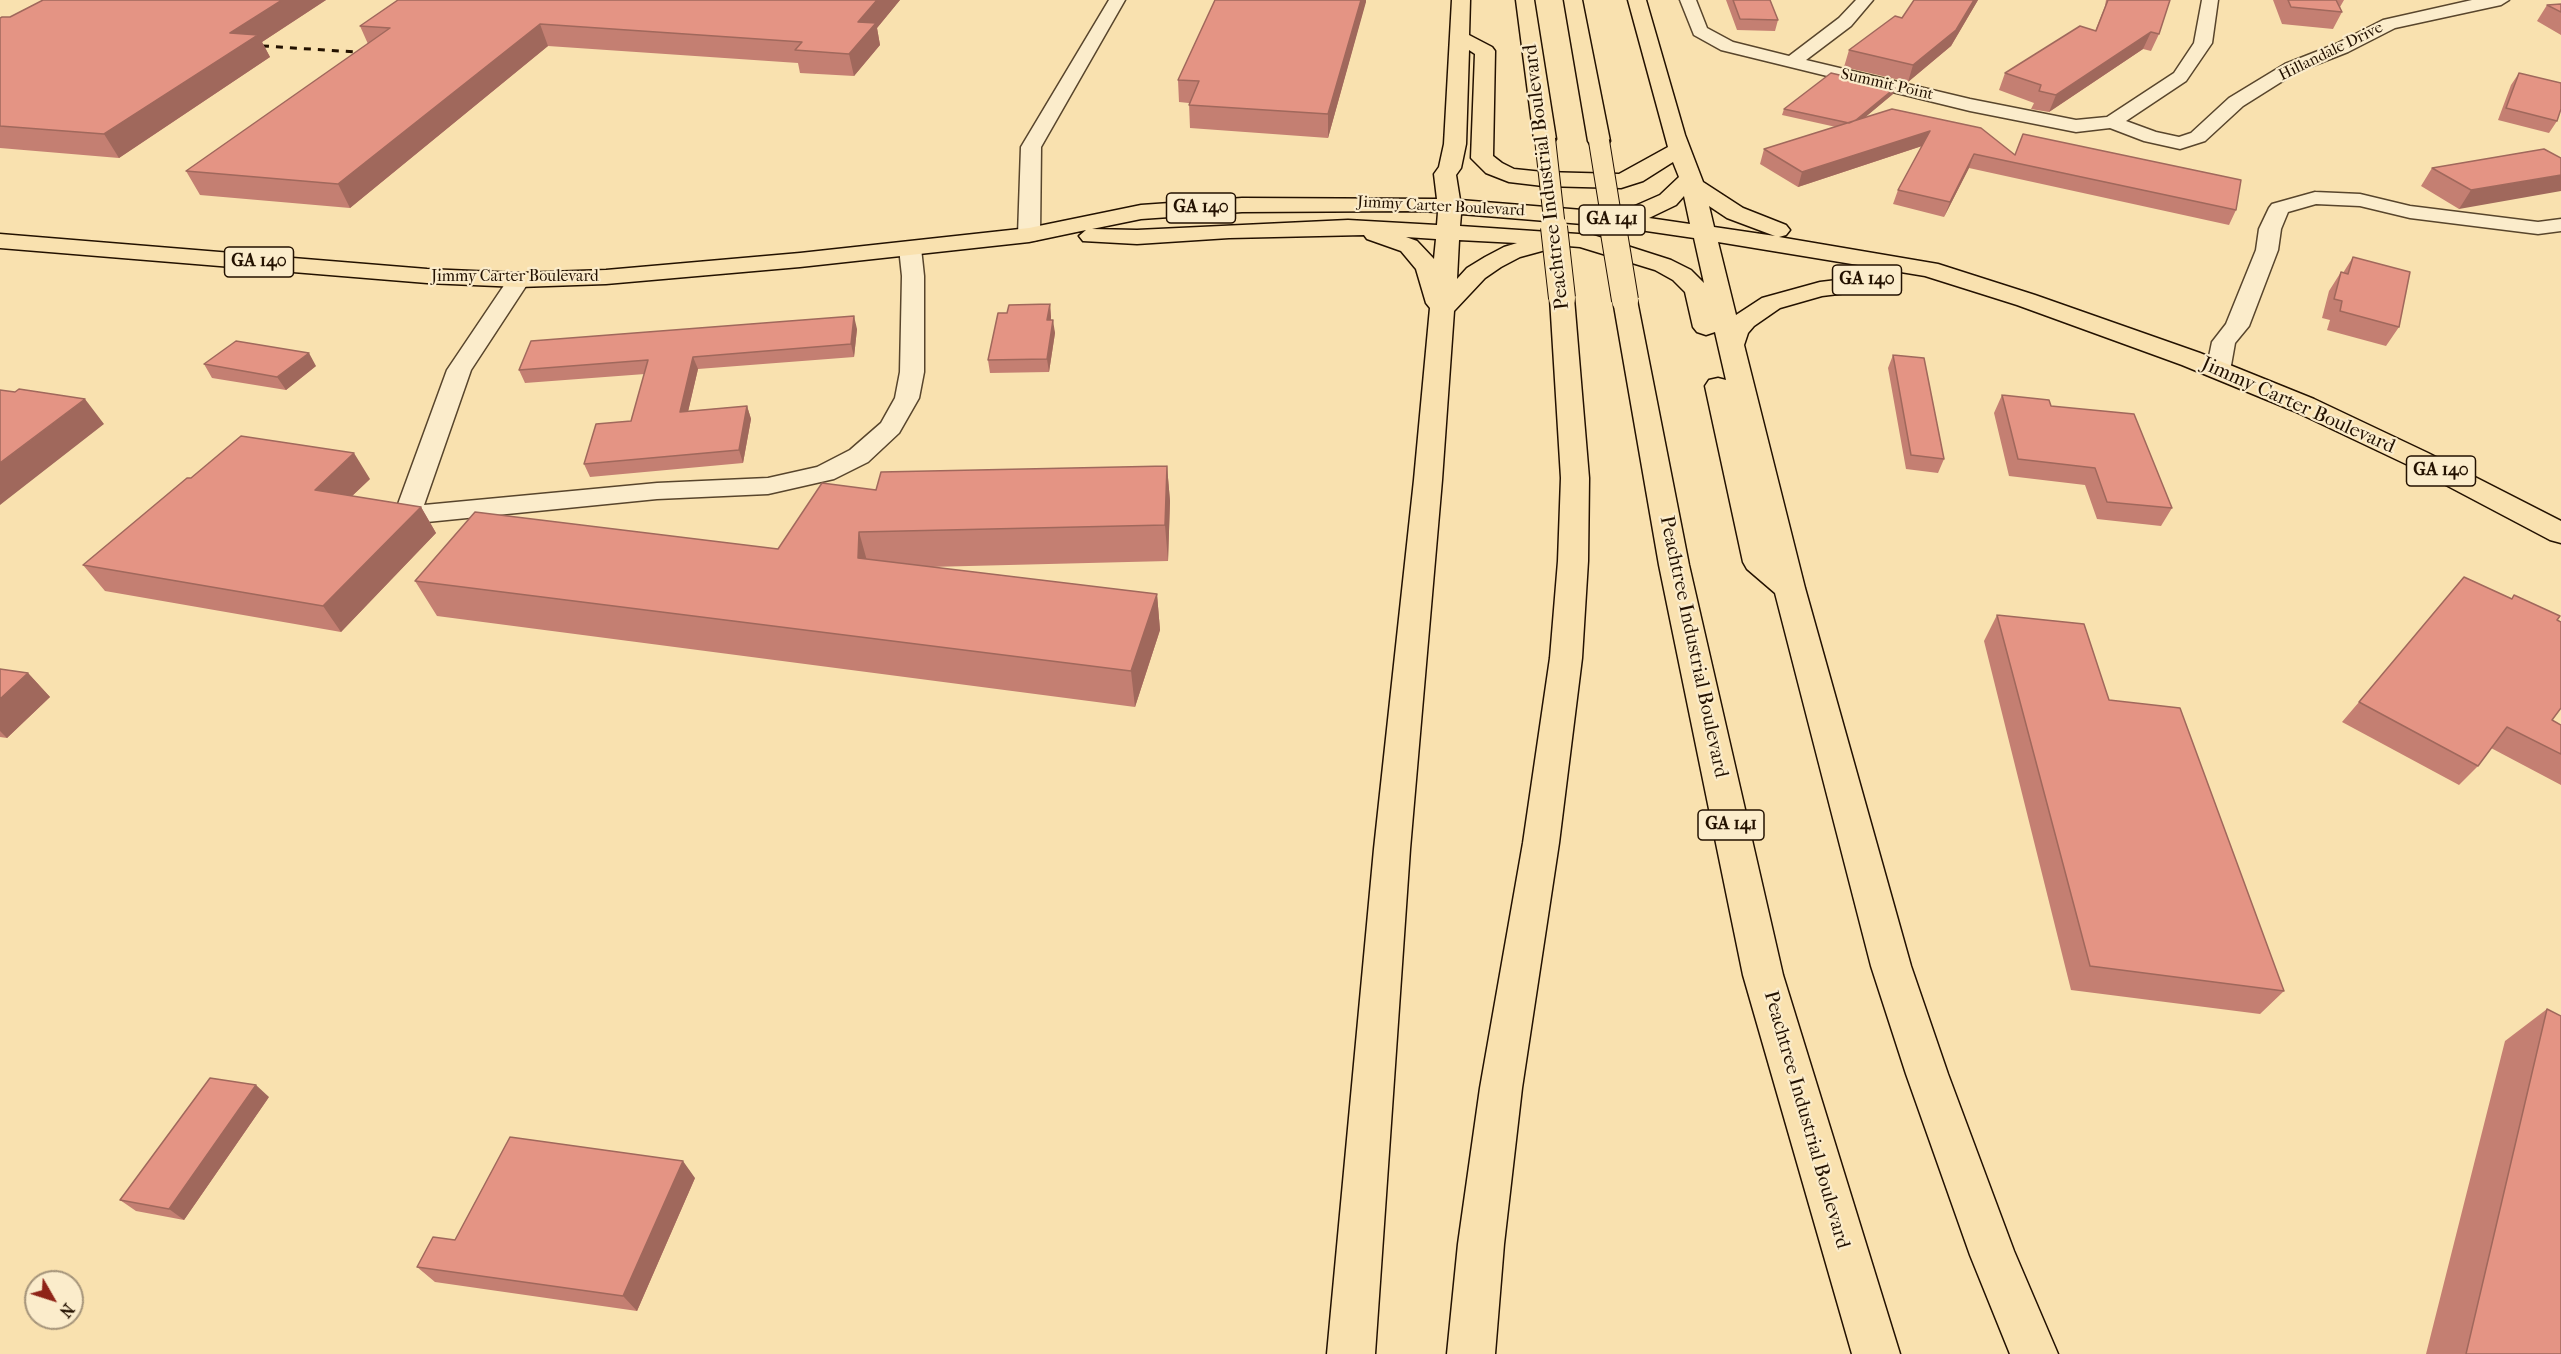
<!DOCTYPE html>
<html>
<head>
<meta charset="utf-8">
<style>
  body { margin:0 }
  #map { position:relative; width:2561px; height:1354px; overflow:hidden; background:#f9e1af; font-family:"IM FELL French Canon",serif }
  canvas { display:block }
  .north { position:absolute; left:24px; top:1270px; width:60px; height:60px; box-sizing:border-box; background:#fbeccb; border:2px solid #a5947a; border-radius:50%; rotate:129deg; font-size:16px; font-weight:700; line-height:24px; text-align:center; color:#231100 }
  .north::after { content:''; display:block; margin:auto; width:21px; height:27px; background:#8f2418; clip-path:polygon(50% 0,100% 100%,50% 72%,0 100%) }
</style>
</head>
<body>
<div id="map">
<canvas width="2561" height="1354"></canvas>
<div class="north">N</div>
</div>
<script>
const context = document.querySelector('canvas').getContext('2d');
context.lineJoin = 'round';
function shape(rows) {
  const path = new Path2D();
  for (const r of rows) {
    path.moveTo(r[0], r[1]);
    for (let i = 2; i < r.length; i += 2) path.lineTo(r[i], r[i + 1]);
  }
  return path;
}
function strokePath(path, color, width, dash) {
  context.strokeStyle = color;
  context.lineWidth = width;
  context.lineCap = dash ? 'butt' : 'round';
  context.setLineDash(dash || []);
  context.stroke(path);
}
function fillPath(path, color) {
  context.fillStyle = color;
  context.fill(path, 'evenodd');
}
function write(font, color, halo, rows, align = 'center') {
  context.font = font + ' "IM FELL French Canon",serif';
  context.lineWidth = 4.5;
  context.setLineDash([]);
  context.textBaseline = 'middle';
  context.strokeStyle = halo;
  context.fillStyle = color;
  for (const [text, x, y, turn = 0] of rows) {
    context.save();
    context.translate(x, y);
    context.rotate((+turn || 0) * Math.PI / 180);
    context.textAlign = isNaN(turn) ? turn : align;
    if (halo) context.strokeText(text, 0, 0);
    context.fillText(text, 0, 0);
    context.restore();
  }
}
const street = shape([
  [1109,0,1125,0,1041,147,1040,235,1037,240,1029,241,1021,240,1018,235,1021,147,1109,0],
  [1680,0,1696,0,1707,28,1733,42,1789,56,1839,18,1856,0,1873,0,1851,26,1806,60,1970,99,2076,120,2107,117,2174,73,2194,43,2202,0,2218,0,2212,43,2186,81,2126,121,2156,132,2179,137,2191,133,2229,98,2285,64,2336,44,2383,20,2472,0,2509,0,2501,5,2395,28,2348,52,2297,72,2243,106,2205,141,2180,149,2144,141,2110,128,2076,132,1970,111,1721,50,1694,35,1680,0],
  [2315,192,2360,194,2410,206,2538,222,2561,219,2561,231,2538,234,2410,218,2360,206,2316,204,2288,212,2281,229,2278,250,2249,326,2235,343,2230,371,2226,376,2218,378,2210,376,2206,371,2212,342,2226,324,2256,250,2259,229,2269,208,2272,204,2315,192],
  [910,242,918,243,921,248,924,276,924,372,919,398,899,433,868,462,834,479,768,494,657,499,407,524,398,521,394,515,447,370,511,275,519,273,527,275,530,280,471,370,424,505,657,483,768,478,817,467,850,450,881,423,895,398,900,372,902,276,899,248,902,243,910,242]
]);
const primary = shape([
  [1452,0,1470,0,1469,35,1492,47,1495,51,1493,156,1502,163,1514,169,1543,172,1619,174,1668,147,1628,0,1646,0,1685,135,1703,182,1743,208,1786,225,1790,230,1786,235,1779,237,1938,264,2035,295,2200,353,2314,399,2428,453,2561,521,2561,543,2550,540,2408,465,2294,411,2182,365,2017,305,1925,276,1718,242,1736,315,1762,298,1820,282,1879,275,1888,277,1891,282,1888,287,1879,289,1822,296,1780,308,1754,326,1748,333,1744,345,1805,588,1911,966,1948,1074,2014,1251,2058,1354,2010,1354,1970,1255,1906,1074,1871,966,1775,593,1747,569,1743,562,1705,386,1709,380,1718,378,1726,380,1715,332,1706,335,1697,332,1693,327,1685,292,1673,280,1655,270,1580,247,1555,245,1553,248,1520,257,1501,267,1485,278,1454,311,1442,480,1410,849,1375,1354,1327,1354,1374,849,1414,480,1430,308,1426,303,1416,269,1401,251,1367,239,1364,235,1229,238,1137,244,1083,241,1079,236,1086,230,1029,242,800,267,606,284,519,287,427,283,0,248,0,234,427,269,519,273,606,270,800,253,1029,228,1141,205,1242,198,1437,199,1434,174,1439,167,1444,144,1452,0],
  [1469,50,1475,54,1471,158,1486,173,1509,182,1543,186,1621,188,1643,181,1673,162,1679,177,1660,195,1619,213,1460,200,1456,175,1461,168,1466,144,1469,50],
  [1684,196,1690,224,1649,218,1676,205,1684,196],
  [1709,206,1727,218,1775,236,1714,227,1709,206],
  [1417,211,1438,212,1437,225,1348,220,1137,230,1092,229,1141,219,1242,212,1417,211],
  [1461,214,1619,227,1694,238,1704,283,1691,270,1671,260,1593,235,1460,226,1461,214],
  [1406,237,1436,239,1434,259,1417,241,1406,237],
  [1459,240,1517,243,1504,247,1485,257,1467,268,1457,279,1459,240]
]);
const highway = shape([
  [1516,0,1534,0,1556,139,1553,144,1545,145,1537,144,1534,139,1516,0],
  [1564,0,1582,0,1610,141,1607,146,1599,147,1591,146,1588,141,1564,0],
  [1562,291,1571,293,1574,298,1589,478,1588,561,1582,658,1559,843,1522,1088,1504,1244,1495,1354,1447,1354,1458,1244,1480,1088,1523,843,1550,658,1558,561,1561,478,1550,298,1553,293,1562,291],
  [1625,293,1634,295,1637,300,1689,565,1783,975,1900,1354,1852,1354,1743,975,1659,565,1613,300,1616,295,1625,293]
]);
strokePath(street, '#58452c', 3);
strokePath(primary, '#231100', 3);
strokePath(highway, '#231100', 3);
fillPath(street, '#fbeccb');
fillPath(primary, '#f9e1af');
fillPath(highway, '#f9e1af');
strokePath(shape([
  [248,45,371,53]
]), '#231100', 3, [7, 7]);
const highwayBridgeFar1 = shape([
  [1545,139,1555,228],
  [1599,141,1613,228]
]);
const highwayBridge = shape([
  [1554,227,1562,298],
  [1613,227,1625,300]
]);
strokePath(highwayBridgeFar1, '#231100', 22, []);
strokePath(highwayBridge, '#231100', 28, []);
strokePath(highwayBridgeFar1, '#f9e1af', 20);
strokePath(highwayBridge, '#f9e1af', 26);
fillPath(shape([
  [43,0,326,0,262,42,270,57,119,158,0,148,0,18,10,17],
  [398,0,900,0,877,28,880,45,854,76,800,73,798,63,548,46,350,208,200,195,186,171,368,44,360,26],
  [1215,0,1366,0,1328,138,1190,128,1189,103,1179,102,1178,80],
  [1726,0,1770,0,1778,20,1775,31,1737,30],
  [1914,0,1978,0,1951,46,1908,82,1844,67,1849,50,1902,18],
  [2106,0,2170,0,2159,34,2151,51,2143,49,2049,112,2031,109,2034,103,1999,90,2005,73,2095,31,2105,6],
  [2273,0,2344,0,2340,7,2342,12,2333,29,2282,24],
  [2561,4,2561,35,2537,21,2547,5],
  [2519,73,2557,121,2549,133,2498,120,2511,85],
  [1893,94,1865,117,2015,155,2023,134,2236,210,2229,225,1969,168,1944,217,1893,204,1898,190,1922,146,1798,187,1760,164,1764,149,1836,127,1782,115,1784,109],
  [2544,149,2459,209,2421,186,2432,168],
  [2353,257,2399,327,2386,346,2327,330,2330,320,2322,318,2329,291,2341,272,2343,273],
  [1050,304,1051,320,1055,333,1049,372,990,373,988,360,1007,313],
  [857,329,854,357,698,369,688,411,747,406,751,419,743,463,590,477,584,464,631,421,645,374,525,383,519,370],
  [1893,355,1944,459,1938,473,1906,469,1888,368],
  [204,364,316,366,286,390,212,378],
  [2002,395,2051,406,2172,508,2161,526,2097,519,2085,485,2009,476,1994,413],
  [1167,466,1170,501,1168,561,929,567,1157,594,1160,630,1135,707,437,616,415,581,778,549],
  [370,479,352,496,421,507,436,533,341,632,105,591,83,565],
  [2514,595,2557,620,2552,720,2561,725,2561,785,2491,748,2478,766,2459,785,2342,722,2359,702,2511,599],
  [1997,615,2109,700,2284,991,2260,1014,2071,990,1984,641],
  [0,669,28,673,50,697,7,738,0,737],
  [2547,1009,2561,1354,2426,1354,2505,1041],
  [269,1097,184,1220,136,1211,120,1200],
  [695,1178,637,1311,435,1282,417,1267,455,1240]
]), '#c47f72');
fillPath(shape([
  [282,0,326,0,262,42,270,57,119,158,104,134,230,33],
  [877,0,900,0,877,28,880,45,854,76,849,54,858,22],
  [1361,0,1366,0,1366,2,1328,138,1328,114],
  [1974,0,1978,0,1951,46,1908,82,1913,65],
  [540,24,548,46,350,208,338,184],
  [2151,32,2143,49,2049,112,2056,95],
  [1895,88,1893,94,1850,130,1852,123],
  [1930,131,1925,145,1798,187,1802,172],
  [1974,154,1969,168,1944,217,1950,202],
  [2561,175,2561,191,2459,209,2471,190],
  [1050,304,1051,317,1049,333,1047,320],
  [854,316,857,329,854,357,851,344],
  [1053,320,1055,333,1049,372,1047,359],
  [309,353,316,366,286,390,277,377],
  [693,357,698,369,685,425,680,412],
  [85,399,104,424,0,505,0,463],
  [747,406,751,419,743,463,739,450],
  [354,453,370,479,331,516,315,490],
  [1167,466,1170,501,1168,561,1165,525],
  [421,507,436,533,341,632,323,606],
  [859,532,869,568,858,558],
  [1157,594,1160,630,1135,707,1131,671],
  [28,673,50,697,7,738,0,731,0,699],
  [256,1085,269,1097,184,1220,169,1209],
  [683,1161,695,1178,637,1311,623,1296]
]), '#a0685c');
const building = shape([
  [43,0,282,0,230,33,258,35,104,134,0,126,0,18,2,17,10,17,43,0],
  [398,0,877,0,858,22,876,23,849,54,795,50,802,42,540,24,338,184,186,171,390,28,360,26,398,0],
  [1215,0,1361,0,1328,114,1189,105,1199,81,1178,80,1215,0],
  [1733,0,1770,0,1778,20,1740,19,1733,0],
  [1914,0,1974,0,1956,30,1913,65,1849,50,1895,16,1902,18,1914,0],
  [2108,0,2170,0,2159,34,2151,32,2056,95,2039,91,2041,85,2005,73,2080,26,2096,31,2108,0],
  [2288,0,2336,0,2342,12,2291,7,2288,0],
  [2561,4,2561,12,2547,5,2561,4],
  [1831,73,1895,88,1856,120,1849,123,1784,109,1831,73],
  [2519,73,2561,83,2561,109,2557,121,2506,108,2519,73],
  [1892,109,1981,128,2015,155,2023,134,2241,180,2236,210,1974,154,1950,202,1898,190,1930,131,1802,172,1764,149,1892,109],
  [2544,149,2561,158,2561,175,2471,190,2432,168,2544,149],
  [2353,257,2410,272,2399,327,2340,311,2342,301,2334,299,2341,272,2348,274,2353,257],
  [1050,304,1047,320,1053,320,1047,359,988,360,998,313,1007,313,1009,305,1050,304],
  [854,316,851,344,693,357,680,412,747,406,739,450,584,464,596,424,631,421,648,360,519,370,531,341,854,316],
  [236,341,309,353,277,377,204,364,236,341],
  [1893,355,1924,358,1944,459,1911,455,1893,355],
  [19,389,85,399,0,463,0,390,15,392,19,389],
  [2002,395,2049,400,2051,406,2134,414,2172,508,2107,502,2095,468,2018,459,2002,395],
  [241,436,354,453,315,490,421,507,323,606,83,565,187,478,191,478,241,436],
  [1167,466,1165,525,859,532,858,558,1157,594,1131,671,415,581,475,512,778,549,822,483,876,490,881,472,1167,466],
  [2464,577,2512,599,2514,595,2560,616,2557,620,2561,622,2561,708,2552,720,2561,725,2561,754,2507,727,2478,766,2359,702,2464,577],
  [1997,615,2084,624,2109,700,2180,708,2284,991,2090,966,1997,615],
  [0,669,28,673,0,699,0,669],
  [2547,1009,2561,1016,2561,1354,2466,1354,2547,1009],
  [210,1078,256,1085,169,1209,120,1200,210,1078],
  [510,1137,683,1161,623,1296,417,1267,433,1237,455,1240,510,1137]
]);
fillPath(building, '#e49484');
strokePath(building, '#a0685c', 1.5);
write('16px', '#231100', '#fbeccb', [
  ["Hillandale Drive",2331,52,-26],
  ["Summit Point",1887,85,13],
  ["Jimmy Carter Boulevard",1441,207,3],
  ["Jimmy Carter Boulevard",515,277]
]);
for (const [x, y, w] of [
  [1201,208,69],
  [1612,220,66],
  [259,262,69],
  [1867,280,69],
  [2441,471,69],
  [1731,825,66]
]) {
  const box = new Path2D();
  box.roundRect(x - w / 2, y - 15, w, 30, 4.5);
  context.fillStyle = '#fbeccb';
  context.fill(box);
  strokePath(box, '#231100', 1.5);
}
write('bold 18px', '#231100', null, [
  ["GA 140",1201,208],
  ["GA 141",1612,220],
  ["GA 140",259,262],
  ["GA 140",1867,280],
  ["GA 140",2441,471],
  ["GA 141",1731,825]
]);
write('20px', '#231100', '#fbeccb', [
  ["Peachtree Industrial Boulevard",1547,177,-97],
  ["Jimmy Carter Boulevard",2298,406,24],
  ["Peachtree Industrial Boulevard",1693,647,78],
  ["Peachtree Industrial Boulevard",1806,1120,74]
]);
</script>
</body>
</html>
